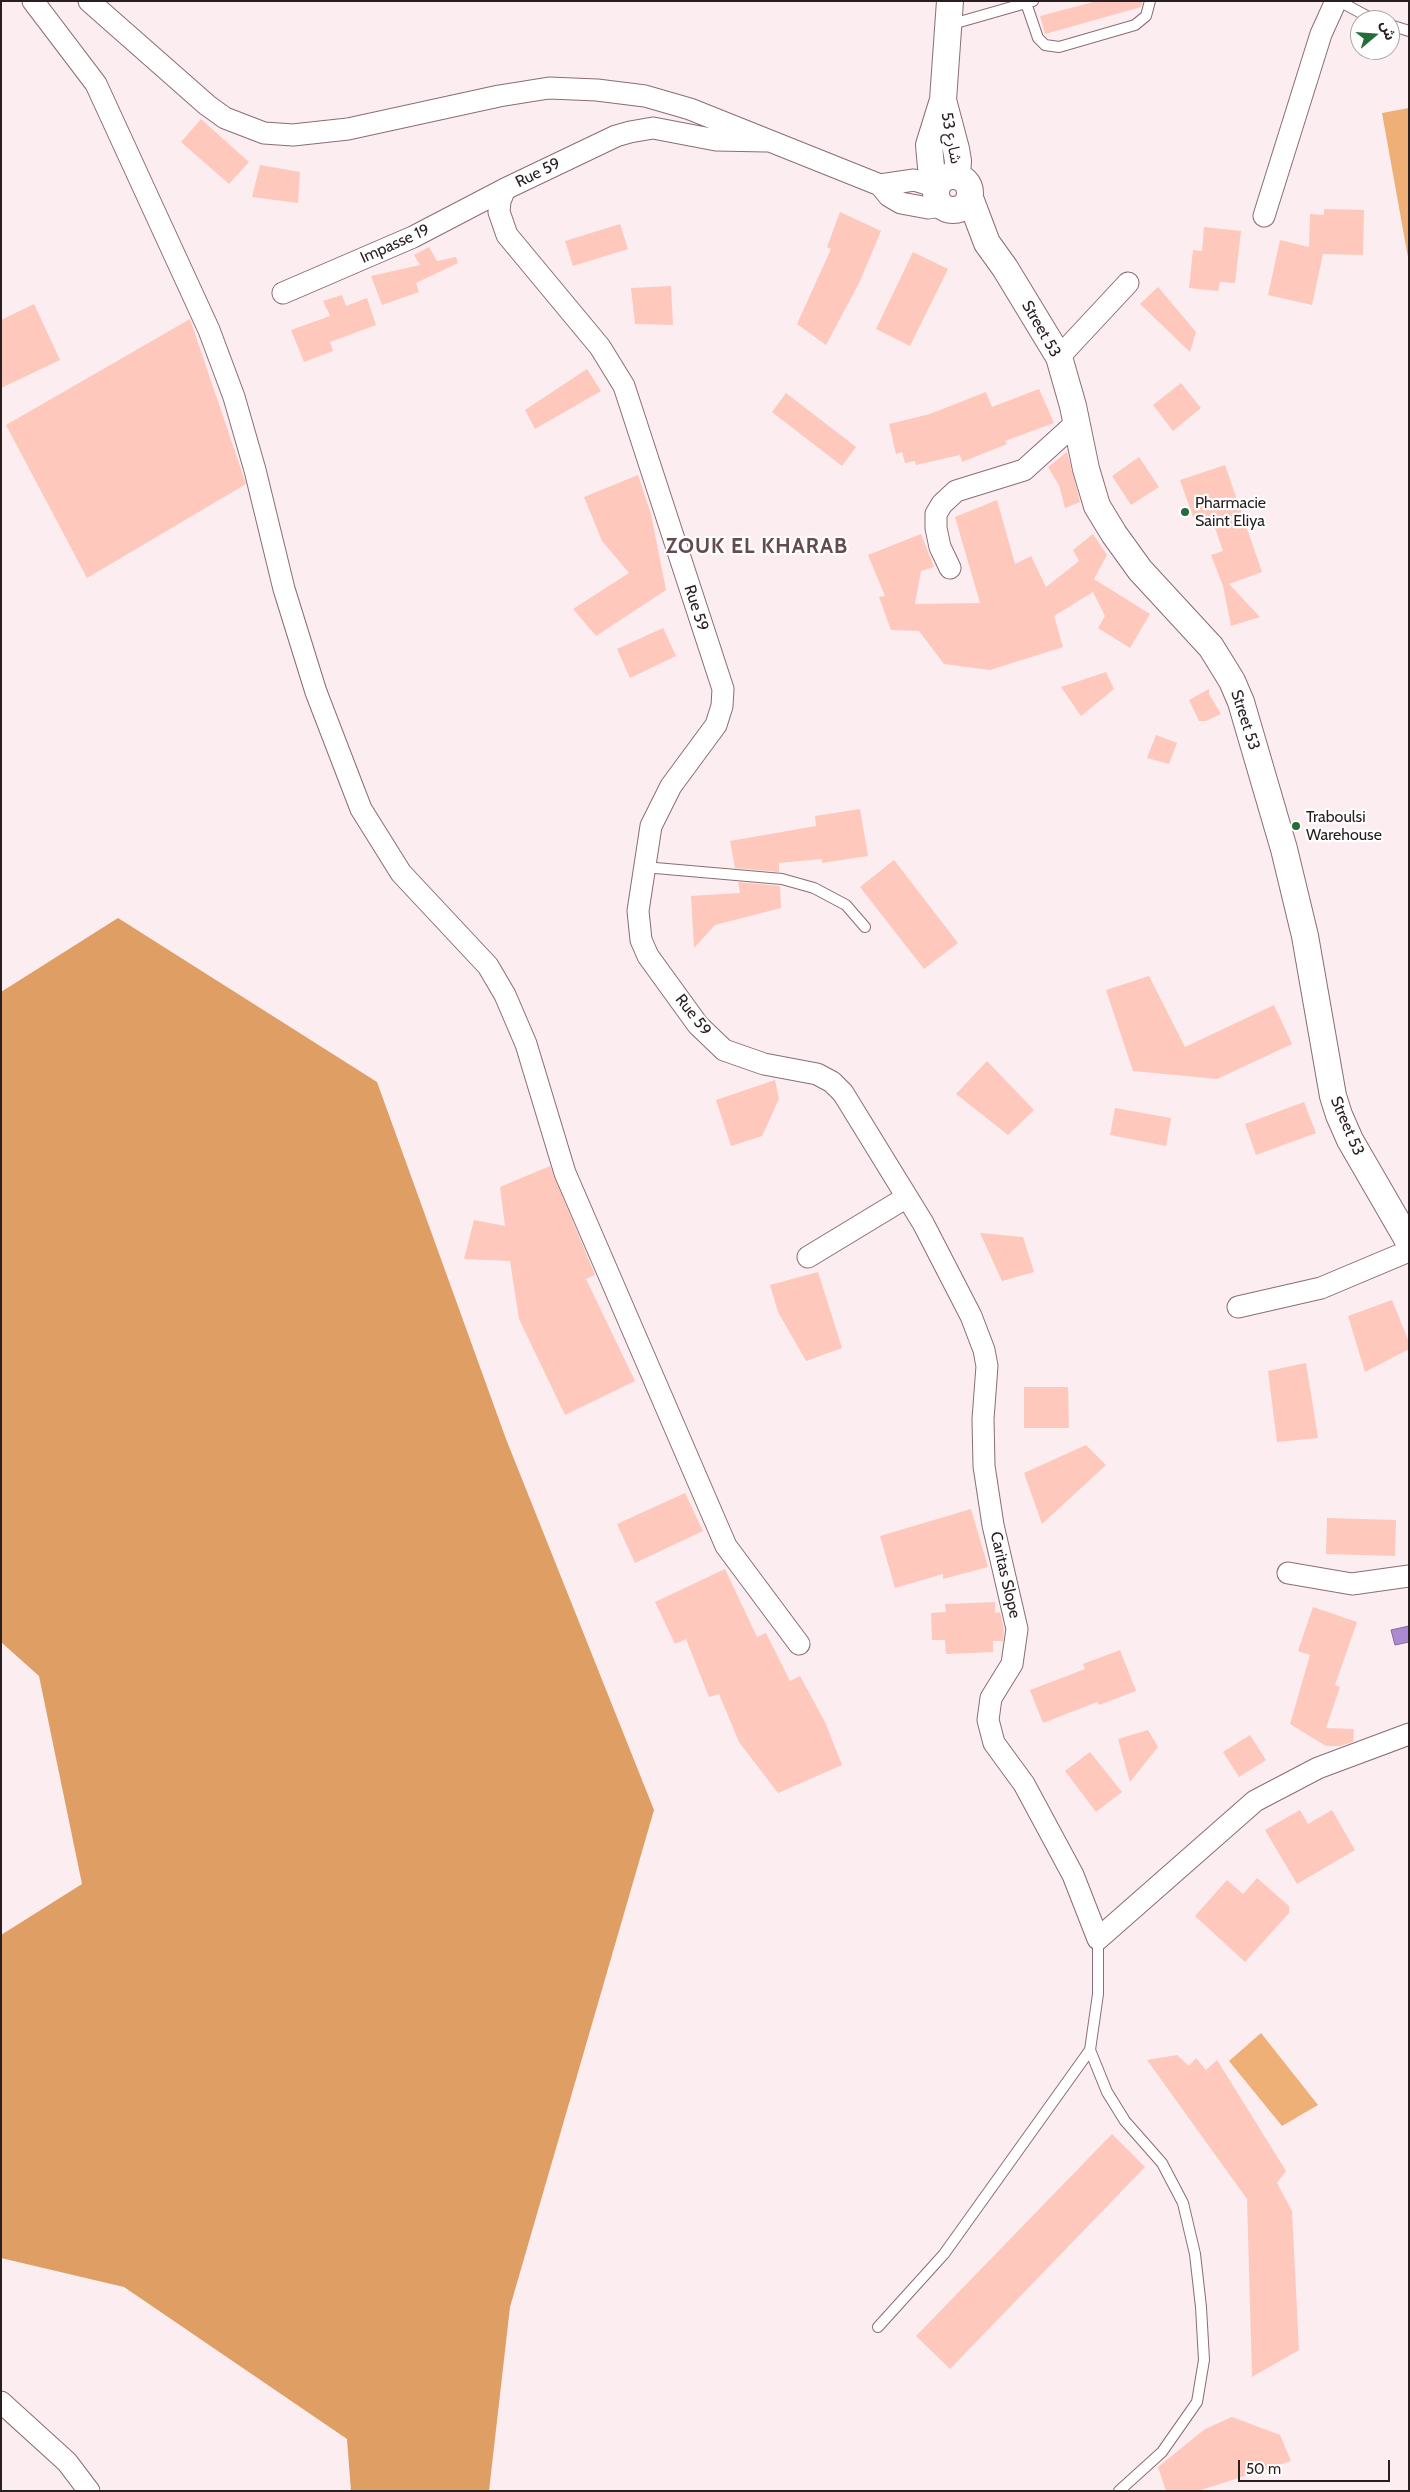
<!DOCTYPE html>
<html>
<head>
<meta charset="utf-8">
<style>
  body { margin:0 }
  #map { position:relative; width:1410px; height:2492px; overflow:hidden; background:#fbedf0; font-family:Cabin,"Noto Sans Arabic",sans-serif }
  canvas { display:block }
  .frame { position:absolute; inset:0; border:2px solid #291e20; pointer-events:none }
  .north { position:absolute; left:1350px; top:10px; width:50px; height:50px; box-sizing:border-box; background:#fff; border:1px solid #a9a5a6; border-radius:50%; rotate:72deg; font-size:14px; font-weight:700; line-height:20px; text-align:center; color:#291e20 }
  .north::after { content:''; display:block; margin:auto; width:18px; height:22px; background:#246d3a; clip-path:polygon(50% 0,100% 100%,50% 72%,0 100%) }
  .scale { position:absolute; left:1238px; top:2460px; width:152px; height:22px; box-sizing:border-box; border:2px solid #291e20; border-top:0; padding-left:6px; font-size:15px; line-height:18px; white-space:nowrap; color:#291e20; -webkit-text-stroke:4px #fff; paint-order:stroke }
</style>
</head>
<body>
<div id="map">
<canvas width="1410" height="2492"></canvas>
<div class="frame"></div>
<div class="north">ش</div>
<div class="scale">50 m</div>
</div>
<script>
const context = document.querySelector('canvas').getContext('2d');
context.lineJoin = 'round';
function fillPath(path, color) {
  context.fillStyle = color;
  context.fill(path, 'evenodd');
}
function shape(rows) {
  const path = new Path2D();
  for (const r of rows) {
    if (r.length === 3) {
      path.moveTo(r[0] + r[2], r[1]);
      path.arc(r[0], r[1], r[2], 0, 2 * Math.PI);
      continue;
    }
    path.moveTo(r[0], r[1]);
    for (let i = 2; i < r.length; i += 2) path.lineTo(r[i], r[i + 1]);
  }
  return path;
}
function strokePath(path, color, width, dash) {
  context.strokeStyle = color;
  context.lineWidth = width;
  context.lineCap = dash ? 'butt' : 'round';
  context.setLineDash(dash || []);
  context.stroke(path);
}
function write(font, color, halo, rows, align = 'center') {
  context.font = font + ' Cabin,"Noto Sans Arabic",sans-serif';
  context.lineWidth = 4.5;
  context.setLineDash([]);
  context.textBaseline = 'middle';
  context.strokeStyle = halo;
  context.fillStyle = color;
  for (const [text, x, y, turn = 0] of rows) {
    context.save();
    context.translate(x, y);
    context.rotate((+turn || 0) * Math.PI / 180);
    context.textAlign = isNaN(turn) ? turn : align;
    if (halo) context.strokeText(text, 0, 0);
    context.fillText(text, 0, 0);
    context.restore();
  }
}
fillPath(shape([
  [1409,108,1409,263,1382,113],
  [1261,2033,1318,2105,1282,2126,1229,2061]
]), '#efb077');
fillPath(shape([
  [118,918,377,1082,506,1439,654,1810,510,2307,489,2491,351,2491,347,2439,124,2287,1,2258,1,1935,82,1884,39,1676,1,1642,1,992]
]), '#df9e64');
const water = shape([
  [1409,1626,1409,1642,1395,1645,1391,1630,1409,1626]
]);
fillPath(water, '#ab8ad1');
strokePath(water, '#846a9c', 1);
fillPath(shape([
  [1097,1,1143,1,1141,7,1045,34,1040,16],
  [201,119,249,162,229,184,181,142],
  [260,165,300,172,298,203,252,197],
  [1324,209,1364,210,1363,255,1323,254,1312,305,1268,295,1280,240,1309,247,1310,214,1324,215],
  [840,212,881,231,860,281,826,345,797,324,831,249,827,247],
  [620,224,628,249,573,266,565,241],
  [1204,227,1241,231,1235,283,1220,282,1218,291,1189,288,1193,250,1202,251],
  [429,247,437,261,456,257,458,263,416,283,419,292,382,305,371,276,420,265,414,255],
  [913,252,948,269,910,346,876,329],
  [671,286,673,325,635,324,631,288],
  [1158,287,1196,332,1190,352,1140,304],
  [342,295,346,306,367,298,376,325,330,342,333,351,304,362,291,330,330,316,323,301],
  [34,304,60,360,1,388,1,320],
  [190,319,246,484,87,578,6,425],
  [587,369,601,391,535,429,525,410],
  [1181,383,1201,408,1173,431,1153,405],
  [1039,389,1054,423,1005,441,1007,444,962,462,960,455,916,465,915,461,905,463,902,452,896,454,889,424,930,414,986,392,992,407],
  [786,393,856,447,842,466,772,412],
  [1067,452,1080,502,1065,508,1059,485,1048,467],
  [1139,457,1159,487,1131,505,1112,476],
  [1225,465,1262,572,1229,584,1260,617,1231,626,1223,586,1211,555,1223,551,1212,519,1196,525,1180,480],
  [638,475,651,514,666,590,596,636,573,609,629,573,602,541,584,497],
  [997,500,1015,564,1031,556,1046,587,1079,561,1073,550,1093,534,1107,555,1094,579,1150,614,1130,648,1098,628,1105,616,1093,592,1054,616,1063,647,990,670,944,664,919,631,891,630,879,597,885,596,868,555,921,534,934,567,921,571,915,604,980,603,955,517],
  [663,628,676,656,630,678,617,649],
  [1106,672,1114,689,1081,716,1061,687],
  [1209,689,1209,694,1221,714,1206,721,1199,721,1189,700],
  [1156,735,1177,743,1169,764,1147,758],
  [860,809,868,856,822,863,822,859,779,863,779,872,735,868,730,841,816,826,815,816],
  [894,860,958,943,924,969,860,887],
  [738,882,780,886,781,908,715,925,694,948,691,896,740,893],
  [1149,976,1185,1047,1274,1005,1292,1044,1217,1079,1133,1071,1106,990],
  [987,1061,1034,1110,1008,1135,956,1094],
  [775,1080,779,1099,762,1136,731,1146,716,1100],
  [1304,1102,1316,1133,1256,1155,1245,1124],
  [1115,1108,1171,1118,1166,1146,1110,1135],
  [550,1166,595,1275,586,1279,635,1381,565,1415,519,1319,510,1261,464,1259,474,1220,505,1226,500,1187],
  [980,1233,1023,1237,1034,1272,1002,1281],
  [818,1272,842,1348,806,1361,778,1312,770,1285],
  [1392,1300,1409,1342,1409,1349,1365,1372,1348,1316],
  [1306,1363,1318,1438,1277,1442,1268,1371],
  [1024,1387,1068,1387,1069,1428,1024,1428],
  [1086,1445,1106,1465,1042,1524,1024,1473],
  [685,1493,703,1531,635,1563,617,1524],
  [971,1509,988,1567,943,1579,943,1574,895,1588,880,1536],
  [1327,1518,1396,1520,1395,1556,1326,1554],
  [725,1569,757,1637,766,1633,790,1681,800,1676,825,1722,842,1765,778,1793,739,1742,719,1694,709,1697,686,1639,675,1644,655,1602],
  [995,1602,995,1613,1000,1612,1004,1630,1003,1641,993,1641,993,1652,946,1654,945,1640,932,1640,931,1613,946,1612,945,1604],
  [1313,1607,1357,1622,1335,1685,1340,1687,1326,1728,1354,1729,1353,1742,1340,1746,1326,1746,1290,1724,1310,1655,1298,1651],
  [1120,1650,1136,1691,1099,1705,1097,1702,1043,1723,1030,1690,1085,1669,1083,1664],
  [1148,1730,1158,1747,1130,1782,1118,1739],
  [1250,1735,1266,1760,1239,1777,1223,1752],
  [1090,1752,1122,1792,1096,1812,1065,1771],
  [1300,1810,1308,1824,1332,1810,1355,1850,1297,1884,1265,1830],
  [1257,1878,1289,1906,1289,1913,1245,1962,1195,1916,1227,1880,1243,1894],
  [1177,2055,1189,2066,1196,2058,1206,2070,1217,2060,1286,2171,1277,2183,1292,2211,1299,2350,1252,2377,1247,2199,1147,2060],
  [1112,2134,1145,2167,950,2369,916,2336],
  [1232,2417,1280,2435,1291,2461,1198,2491,1166,2491,1158,2467,1205,2429]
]), '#fec8bc');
const service = shape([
  [1339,1,1374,20],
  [1026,3,1038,38,1045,45,1059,47,1135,25,1146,16,1150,1],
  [949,25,1033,1],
  [1390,25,1409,31],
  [644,867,782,879,814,888,846,905,865,927],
  [1090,2050,1107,2092,1125,2121,1162,2163,1183,2203,1195,2254,1201,2307,1204,2360,1197,2402,1162,2452,1119,2491],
  [878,2327,944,2254,1090,2050,1098,1994,1098,1939]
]);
const minor = shape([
  [33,1,96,84,209,330,234,397,255,470,284,589,316,692,361,809,401,873,488,966,505,995,526,1044,565,1173,726,1546,799,1644],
  [89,1,207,105,225,118,264,133,293,135,348,129,499,96,549,88,597,90,645,96,690,109,880,185,889,196,901,203,928,208,941,206],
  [766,141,716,140,653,128,630,132,616,136,505,189,500,201,499,212,507,235,600,347,624,386,723,689,722,706,716,725,671,786,651,826,638,911,641,940,648,956,698,1025,724,1050,764,1064,817,1074,832,1082,843,1093,923,1223,971,1316,984,1350,987,1366,983,1419,984,1466,993,1525,1017,1629,1012,1664,991,1698,988,1720,994,1743,1024,1784,1073,1875,1098,1939,1255,1801,1318,1768,1409,1734],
  [880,185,914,180,937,187],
  [1264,216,1321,34,1336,1],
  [283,293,413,237,505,189],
  [1059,357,1128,283],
  [950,568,940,547,936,528,936,514,942,504,956,491,1024,470,1076,423],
  [808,1257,907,1197],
  [1238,1307,1321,1288,1409,1251],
  [1288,1573,1352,1584,1409,1576],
  [1,2402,67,2462,89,2491]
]);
const tertiary = shape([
  [943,100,956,149,958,161,957,176],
  [953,193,17],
  [938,185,931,167,929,145,943,100,950,1],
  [970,198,987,243,1005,268,1059,357,1073,406,1086,469,1097,506,1114,534,1140,570,1211,647,1232,681,1241,702,1284,849,1305,936,1333,1096,1339,1115,1350,1140,1409,1242]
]);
strokePath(service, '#8b6d74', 12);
strokePath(minor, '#8b6d74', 23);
strokePath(tertiary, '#8b6d74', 28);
strokePath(service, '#fff', 10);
strokePath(minor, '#fff', 21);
strokePath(tertiary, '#fff', 26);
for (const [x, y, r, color] of [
  [1185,512,5,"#246d3a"],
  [1296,826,5,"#246d3a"]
]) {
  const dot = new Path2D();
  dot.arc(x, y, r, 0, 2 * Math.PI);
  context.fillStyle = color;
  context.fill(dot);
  strokePath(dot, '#fff', 2);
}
write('16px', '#291e20', '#fff', [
  ["شارع 53",951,138,79],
  ["Rue 59",538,173,-26],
  ["Impasse 19",395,244,-24],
  ["Street 53",1041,329,60],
  ["Rue 59",696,608,72],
  ["Street 53",1245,720,72],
  ["Rue 59",693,1015,52],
  ["Street 53",1347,1126,67],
  ["Caritas Slope",1005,1575,77]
]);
write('16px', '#291e20', '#fff', [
  ["Pharmacie",1195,503],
  ["Saint Eliya",1195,521],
  ["Traboulsi",1306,817],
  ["Warehouse",1306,835]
], 'left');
context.letterSpacing = '1px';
write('bold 21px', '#654a50', '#fff', [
  ["ZOUK EL KHARAB",757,547]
]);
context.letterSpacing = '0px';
</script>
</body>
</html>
